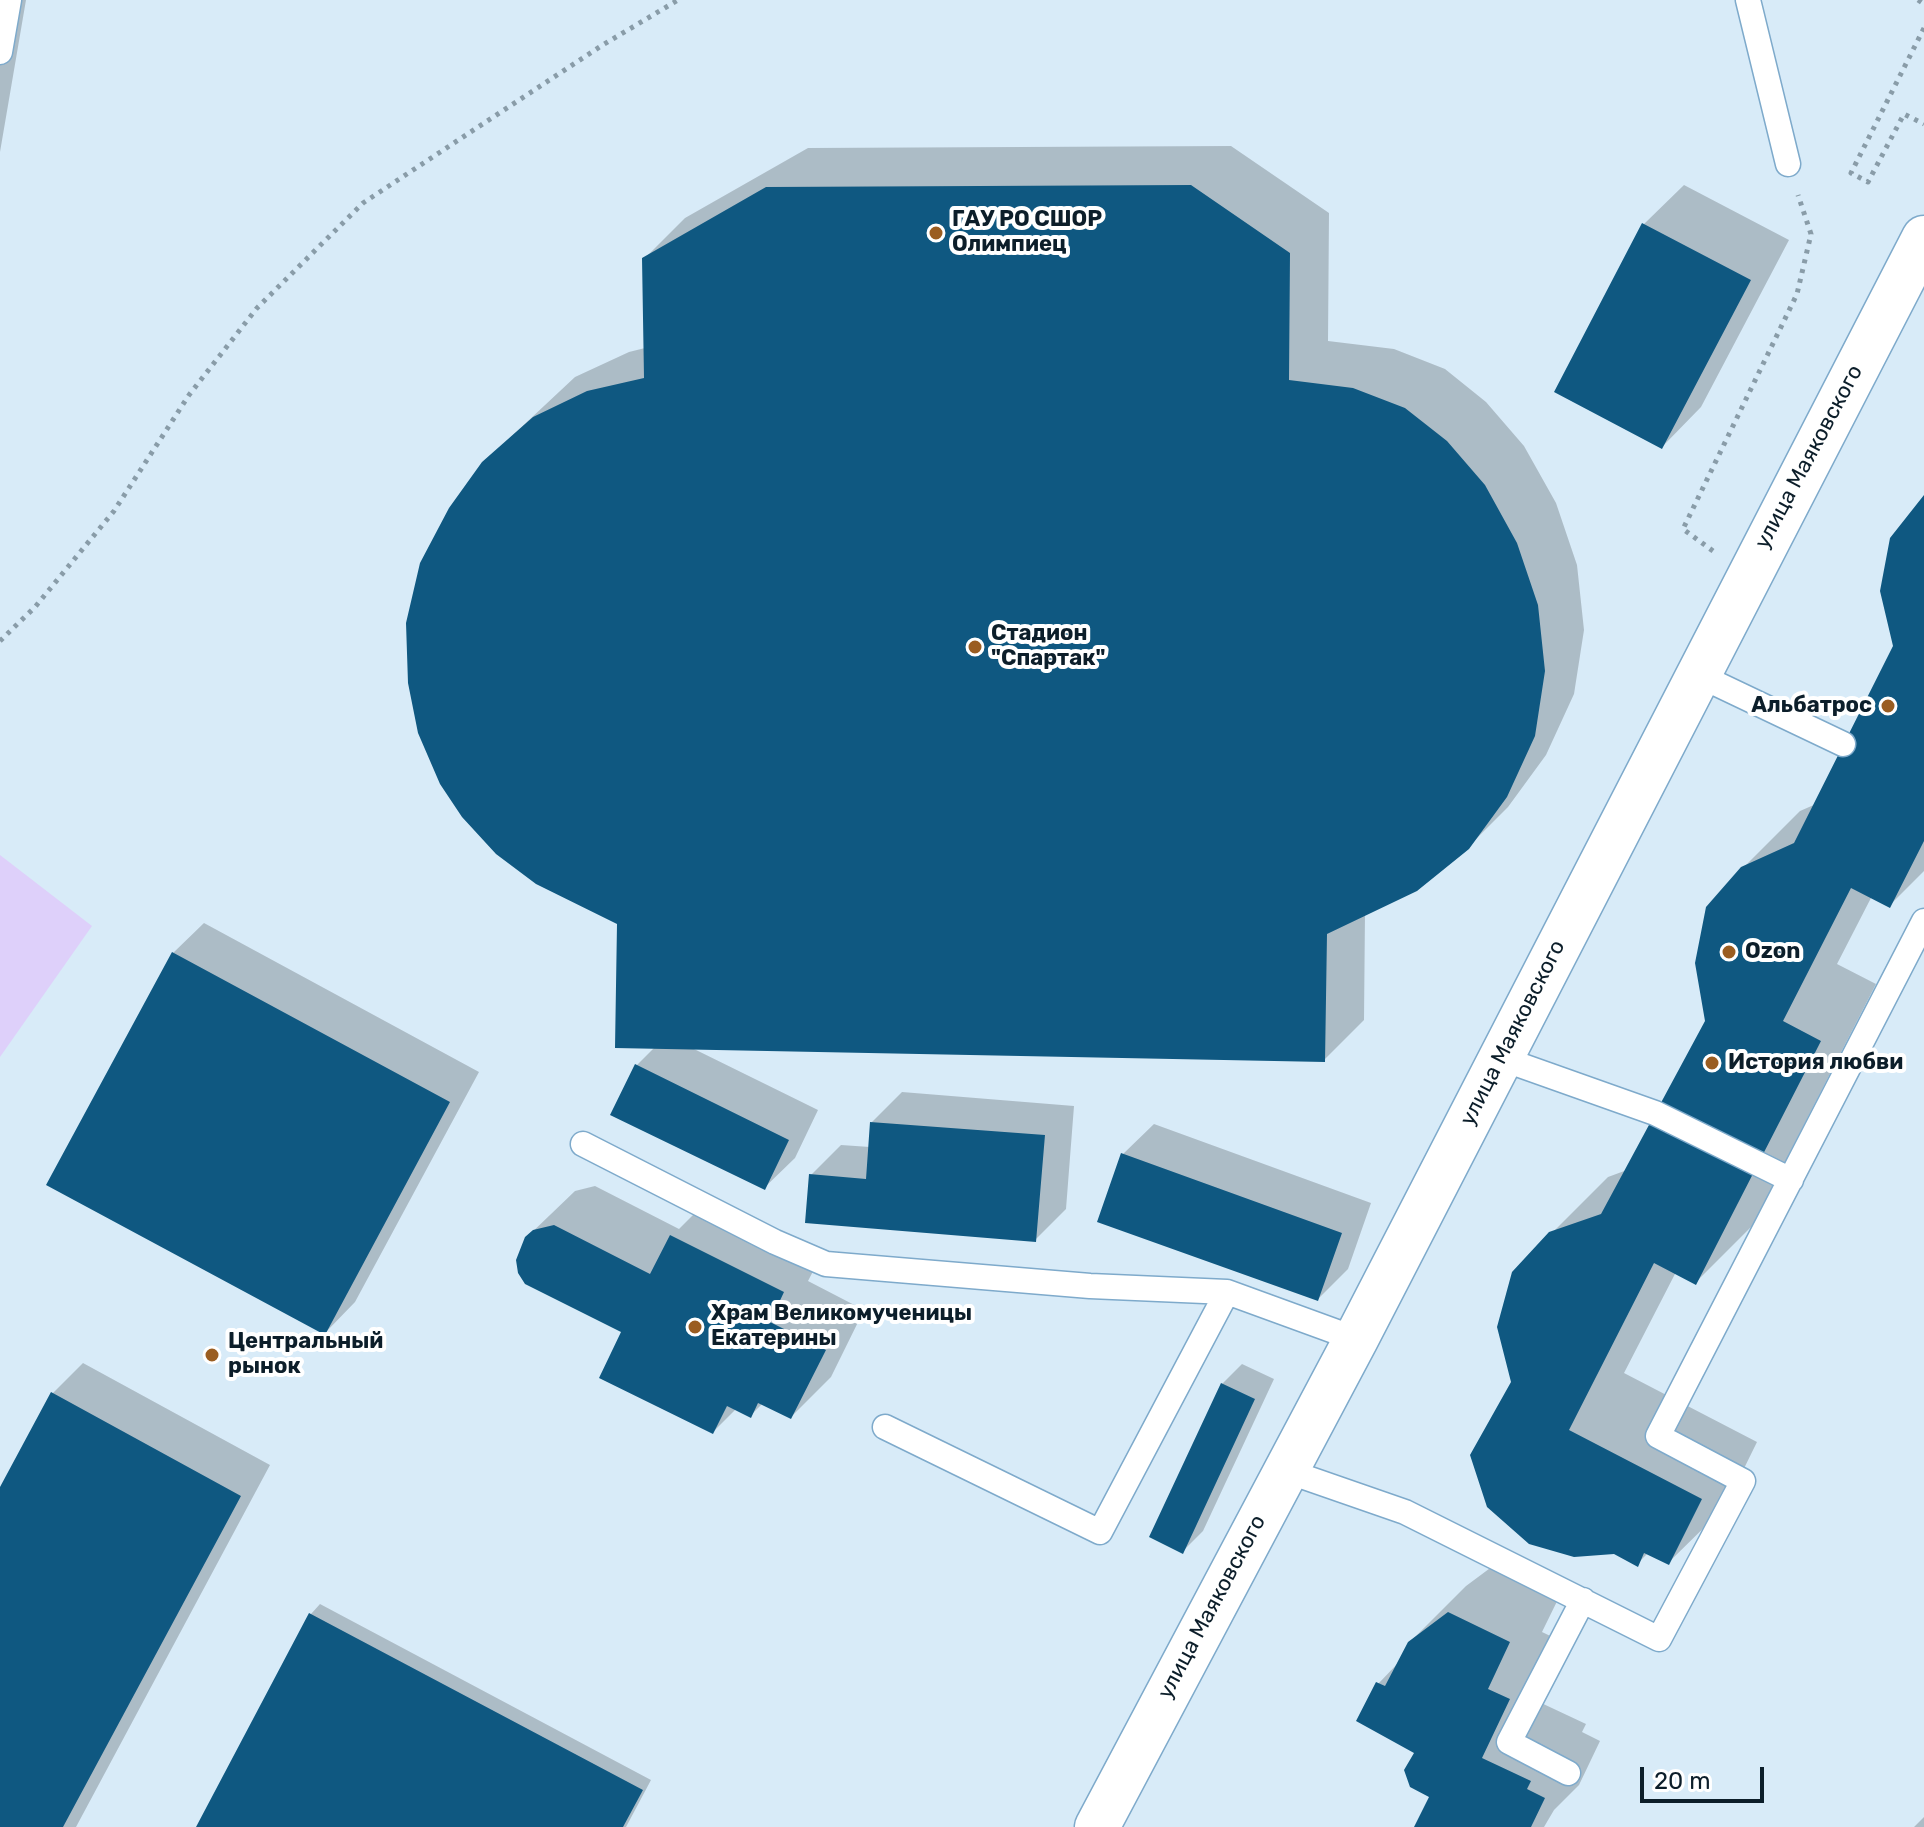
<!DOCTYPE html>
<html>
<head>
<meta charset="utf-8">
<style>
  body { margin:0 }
  #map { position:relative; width:1924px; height:1827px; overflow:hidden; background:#d8ebf8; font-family:Rubik,sans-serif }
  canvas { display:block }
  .scale { position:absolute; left:1640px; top:1767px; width:124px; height:36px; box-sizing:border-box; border:4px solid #0c1e2a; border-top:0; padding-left:10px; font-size:24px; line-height:28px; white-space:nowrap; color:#0c1e2a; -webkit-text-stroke:6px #fff; paint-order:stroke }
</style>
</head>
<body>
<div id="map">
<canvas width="1924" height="1827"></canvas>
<div class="scale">20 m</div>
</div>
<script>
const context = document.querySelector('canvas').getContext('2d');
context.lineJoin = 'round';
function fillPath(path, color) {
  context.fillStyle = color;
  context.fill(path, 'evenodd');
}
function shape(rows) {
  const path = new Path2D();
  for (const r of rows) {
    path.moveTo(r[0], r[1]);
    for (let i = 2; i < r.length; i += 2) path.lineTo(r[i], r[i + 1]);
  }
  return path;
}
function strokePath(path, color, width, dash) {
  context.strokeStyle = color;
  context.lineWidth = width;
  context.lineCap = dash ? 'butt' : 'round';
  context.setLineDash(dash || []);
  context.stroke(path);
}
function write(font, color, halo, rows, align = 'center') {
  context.font = font + ' Rubik,sans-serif';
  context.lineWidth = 8;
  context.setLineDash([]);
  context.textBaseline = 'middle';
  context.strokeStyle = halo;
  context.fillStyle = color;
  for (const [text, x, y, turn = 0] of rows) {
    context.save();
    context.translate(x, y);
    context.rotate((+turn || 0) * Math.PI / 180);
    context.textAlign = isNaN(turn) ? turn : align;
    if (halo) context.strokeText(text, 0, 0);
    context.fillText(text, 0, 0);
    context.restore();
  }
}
fillPath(shape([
  [0,855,92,926,0,1057]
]), '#ded0fa');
fillPath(shape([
  [0,0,26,0,0,152],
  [1231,146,1329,213,1328,341,1394,349,1445,369,1486,402,1524,446,1556,503,1577,565,1584,630,1574,694,1546,755,1508,807,1467,848,1365,913,1364,1020,1324,1060,692,1048,818,1110,795,1158,764,1188,636,1066,655,1047,483,463,575,377,629,352,645,348,644,259,685,218,808,148],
  [1684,185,1789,240,1701,407,1662,447,1644,224],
  [1924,499,1924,871,1890,905,1872,896,1837,964,1876,984,1752,1226,1696,1282,1676,1272,1624,1373,1757,1442,1725,1507,1668,1563,1648,1553,1637,1564,1513,1382,1551,1234,1608,1177,1627,1170,1707,1021,1743,868,1800,811,1816,804,1895,646],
  [204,923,479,1072,355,1302,325,1333,173,953],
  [902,1092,1074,1106,1066,1209,1035,1240,811,1175,841,1145,870,1147,872,1122],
  [1154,1124,1371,1203,1348,1269,1318,1299,1123,1154],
  [595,1186,679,1229,712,1196,823,1252,808,1281,864,1310,831,1377,791,1417,763,1403,750,1416,736,1409,713,1432,624,1331,526,1238,575,1191],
  [83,1363,270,1465,76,1827,0,1827,0,1492,53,1393],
  [1242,1364,1274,1379,1203,1531,1183,1551,1222,1384],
  [1505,1557,1565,1585,1542,1632,1565,1643,1537,1701,1586,1724,1582,1732,1600,1741,1579,1785,1554,1810,1544,1827,1416,1827,1432,1796,1416,1752,1378,1684,1400,1661,1409,1643,1466,1586],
  [320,1604,651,1780,626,1827,198,1827,311,1614],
  [1924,1817,1924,1827,1914,1827]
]), '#0003');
fillPath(shape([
  [1191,185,1290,253,1289,380,1353,388,1405,408,1447,441,1485,485,1517,543,1538,605,1545,671,1535,736,1507,797,1469,849,1417,891,1327,934,1325,1062,615,1048,617,924,536,884,496,854,462,817,440,784,418,733,408,683,406,623,420,563,449,508,482,462,533,417,587,391,644,378,642,258,766,187],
  [1642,223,1751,280,1662,449,1554,392],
  [1924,495,1924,841,1890,908,1851,888,1783,1021,1821,1041,1696,1285,1654,1263,1569,1430,1702,1499,1669,1565,1644,1553,1638,1567,1614,1554,1574,1557,1529,1544,1487,1507,1470,1455,1511,1382,1497,1327,1512,1272,1549,1232,1601,1214,1705,1021,1695,963,1706,907,1741,867,1794,843,1893,646,1880,591,1890,538],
  [172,952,450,1102,325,1335,46,1185],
  [635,1064,789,1140,765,1190,610,1115],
  [870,1122,1045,1135,1036,1242,805,1223,809,1174,866,1179],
  [1121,1153,1342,1233,1318,1301,1097,1222],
  [554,1225,650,1274,670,1235,784,1292,770,1322,826,1350,791,1419,758,1403,751,1418,727,1406,713,1434,599,1378,621,1332,525,1284,518,1273,516,1260,525,1237,533,1230],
  [1221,1383,1255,1399,1183,1554,1149,1537],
  [51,1392,241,1496,63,1827,0,1827,0,1487],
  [1448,1612,1510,1642,1488,1689,1510,1699,1482,1758,1531,1781,1527,1789,1545,1798,1531,1827,1414,1827,1429,1797,1410,1787,1404,1770,1414,1753,1356,1721,1376,1682,1385,1686,1408,1642],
  [309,1613,643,1790,623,1827,196,1827]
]), '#0f5881');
const service = shape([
  [1748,0,1788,164],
  [0,52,9,0],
  [1696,674,1843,744],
  [1500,1058,1655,1113,1791,1180],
  [583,1144,775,1242,826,1264,1090,1286,1227,1292,1356,1339],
  [885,1427,1100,1532,1227,1292],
  [1284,1470,1405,1512,1659,1639,1743,1481,1658,1436,1924,921],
  [1568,1773,1509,1742,1583,1600]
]);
const tertiary = shape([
  [1097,1827,1356,1339,1924,238]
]);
strokePath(service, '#7eaacb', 27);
strokePath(tertiary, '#7eaacb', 47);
strokePath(shape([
  [1918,0,1924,4],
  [1924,28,1851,173,1868,182,1904,114,1924,124],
  [1713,551,1683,529,1797,294,1811,234,1798,195],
  [0,641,35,607,114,511,189,395,257,308,363,203,601,46,678,0]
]), '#899ca8', 5, [4, 6]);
strokePath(service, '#fff', 24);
strokePath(tertiary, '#fff', 44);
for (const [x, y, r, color] of [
  [936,233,8,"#9a5d21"],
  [975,647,8,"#9a5d21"],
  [1888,706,8,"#9a5d21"],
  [1729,952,8,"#9a5d21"],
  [1712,1063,8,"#9a5d21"],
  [695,1327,8,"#9a5d21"],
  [212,1355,8,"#9a5d21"]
]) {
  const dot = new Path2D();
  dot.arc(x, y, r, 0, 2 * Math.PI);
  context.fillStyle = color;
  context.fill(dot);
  strokePath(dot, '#fff', 3);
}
write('bold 22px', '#0c1e2a', '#fff', [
  ["ГАУ РО СШОР",952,220],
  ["Олимпиец",952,245],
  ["Стадион",991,634],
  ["\"Спартак\"",991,659],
  ["Альбатрос",1872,706,"right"],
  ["Ozon",1745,952],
  ["История любви",1728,1063],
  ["Храм Великомученицы",711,1314],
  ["Екатерины",711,1339],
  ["Центральный",228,1342],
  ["рынок",228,1367]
], 'left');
write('22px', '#0c1e2a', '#fff', [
  ["улица Маяковского",1809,457,-62],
  ["улица Маяковского",1513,1033,-63],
  ["улица Маяковского",1212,1607,-62]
]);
</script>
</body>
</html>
